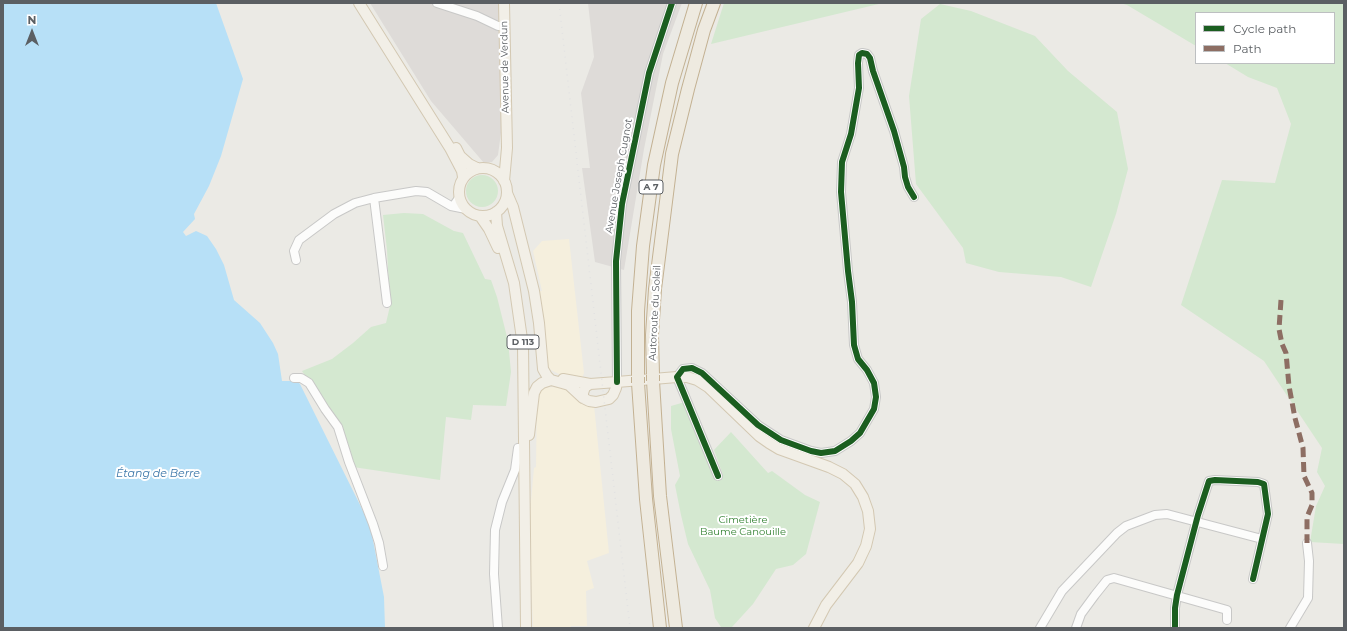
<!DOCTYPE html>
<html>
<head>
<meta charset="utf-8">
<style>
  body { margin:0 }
  #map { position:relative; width:1347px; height:631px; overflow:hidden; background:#ebeae5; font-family:Montserrat,sans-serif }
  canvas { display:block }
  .frame { position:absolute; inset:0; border:4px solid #5b5f63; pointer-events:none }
  .legend { position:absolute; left:1195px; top:12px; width:140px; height:52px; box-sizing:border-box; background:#fff; border:1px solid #bdbfc1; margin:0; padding:5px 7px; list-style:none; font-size:12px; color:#5b5f63 }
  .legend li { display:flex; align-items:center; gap:8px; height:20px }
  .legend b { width:20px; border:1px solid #bdbfc1 }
  .north { position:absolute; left:12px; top:12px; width:40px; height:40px; -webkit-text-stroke:3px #fff; paint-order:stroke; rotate:0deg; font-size:11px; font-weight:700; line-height:16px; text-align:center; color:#5b5f63 }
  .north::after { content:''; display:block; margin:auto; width:14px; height:18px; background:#5b5f63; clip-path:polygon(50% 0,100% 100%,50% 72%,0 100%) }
</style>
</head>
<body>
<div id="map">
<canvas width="1347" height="631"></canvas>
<div class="frame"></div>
<ul class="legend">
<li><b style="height:5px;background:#1b5e20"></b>Cycle path</li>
<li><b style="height:5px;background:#8d6e63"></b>Path</li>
</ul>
<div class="north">N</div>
</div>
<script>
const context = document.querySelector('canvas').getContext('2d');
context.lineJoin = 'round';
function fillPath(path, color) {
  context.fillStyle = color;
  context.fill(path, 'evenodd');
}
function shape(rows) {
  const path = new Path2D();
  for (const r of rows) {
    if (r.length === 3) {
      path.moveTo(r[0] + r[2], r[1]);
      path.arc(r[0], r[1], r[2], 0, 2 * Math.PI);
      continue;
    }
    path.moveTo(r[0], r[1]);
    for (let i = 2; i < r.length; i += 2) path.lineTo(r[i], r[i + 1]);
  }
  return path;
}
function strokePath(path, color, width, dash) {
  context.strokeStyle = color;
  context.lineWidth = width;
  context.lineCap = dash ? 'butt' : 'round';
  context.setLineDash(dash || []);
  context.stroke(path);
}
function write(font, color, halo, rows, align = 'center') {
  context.font = font + ' Montserrat,sans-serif';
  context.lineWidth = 4;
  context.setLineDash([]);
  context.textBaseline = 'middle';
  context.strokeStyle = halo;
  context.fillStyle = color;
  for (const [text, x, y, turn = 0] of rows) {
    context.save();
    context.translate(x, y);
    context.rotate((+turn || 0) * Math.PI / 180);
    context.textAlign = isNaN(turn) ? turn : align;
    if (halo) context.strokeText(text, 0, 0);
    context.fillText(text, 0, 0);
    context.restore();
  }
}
fillPath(shape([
  [569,239,584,373,582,378,559,374,551,370,547,365,544,323,539,291,542,291,533,251,542,241],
  [553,387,564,389,594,405,609,553,587,561,594,588,586,591,587,626,571,626,571,628,533,628,529,522,534,468,536,467,537,392,542,388]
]), '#f5efdd');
fillPath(shape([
  [370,3,500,3,502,125,498,155,492,162,484,163,431,101],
  [588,3,682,3,663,54,644,149,624,270,595,262,582,168,590,168,581,93,594,57]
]), '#dedbd8');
fillPath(shape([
  [724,3,883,3,711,44],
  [1120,3,1344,3,1344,544,1310,542,1316,506,1325,486,1317,472,1322,448,1264,361,1181,305,1222,180,1275,183,1291,124,1277,88,1248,77,1225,63,1334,63,1334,13,1196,13,1196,46,1127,5],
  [940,4,971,11,1035,36,1068,71,1117,112,1128,169,1116,214,1091,287,1061,277,999,272,966,263,963,248,916,184,909,96,921,19],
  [482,191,16],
  [404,213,423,214,454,231,463,233,485,279,491,280,497,297,508,341,511,372,506,406,473,405,471,420,446,417,440,480,353,467,324,404,302,371,332,359,353,343,371,327,386,323,390,306,387,250,383,215],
  [685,402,709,462,713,478,723,475,714,450,731,432,768,473,772,471,805,495,820,502,806,554,793,565,776,569,753,604,732,627,721,627,715,618,710,590,688,544,681,515,675,485,680,476,671,429,671,406]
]), '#d4e8d0');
fillPath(shape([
  [3,3,216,3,243,79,221,156,209,186,194,214,195,219,183,232,186,236,196,231,207,236,216,249,224,265,234,300,260,323,273,343,278,354,282,381,297,381,300,384,370,525,384,597,385,628,3,628]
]), '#b7e0f7');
const minor = shape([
  [437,3,477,16,498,26,505,26],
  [374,198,387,303],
  [451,206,454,205,459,198],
  [296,260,294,251,299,240,334,214,355,203,374,198,416,191,427,192,451,206,466,209],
  [294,378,301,378,309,383,325,409,338,427,349,462,373,524,379,543,383,566],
  [617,382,616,261,622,204,649,73,672,3],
  [718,476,677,377,683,369,692,368,702,373,758,425,781,440,811,451,821,453,835,451,851,441,860,433,874,409,876,397,874,383,867,370,858,359,854,345,852,302,848,271,841,192,842,162,851,134,859,88,858,63,859,55,862,53,867,54,870,58,873,71,894,131,904,167,905,177,908,187,914,197],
  [498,628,494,574,495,530,502,502,515,470,518,448],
  [1040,628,1062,591,1117,533,1126,526,1155,515,1167,514,1262,539],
  [1076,628,1081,614,1095,595,1107,580,1114,578,1227,610,1227,620],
  [1175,628,1175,608,1177,595,1198,515,1209,481,1215,480,1258,482,1264,484,1268,514,1253,579],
  [1290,628,1308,598,1309,561,1307,543]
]);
const major = shape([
  [359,3,450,148,462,171,463,177],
  [504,3,507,148,504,181],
  [456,148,460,156,469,164,477,168],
  [483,192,24],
  [507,193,513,207,534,291,539,323,543,369,547,376,551,380],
  [496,212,497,226,514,283,523,346,526,628],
  [480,216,489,229,498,248],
  [563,379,590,384,617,382,616,388,613,395,609,399,596,402,589,401,583,398,583,393,585,387,590,384],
  [617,382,677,377,687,377,697,380,708,387,759,436,769,443,779,449,829,467,843,474,855,484,863,497,868,511,870,529,866,546,858,563,826,605,814,628],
  [529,435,534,393,537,387,542,383,551,380,562,383,569,385,583,398]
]);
const highway = shape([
  [653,375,652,335,655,289,672,154,688,89,704,30,714,3],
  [638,377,638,311,643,246,654,165,672,83,696,3],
  [653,381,660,496,676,628],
  [638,383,646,499,660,628]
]);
strokePath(minor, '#c8c8c7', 10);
strokePath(major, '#d3c8b2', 12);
strokePath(highway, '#c3b192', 14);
strokePath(minor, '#fcfcfb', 8);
strokePath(major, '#f2efe7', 10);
strokePath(highway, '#eeeae0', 12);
strokePath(shape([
  [559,3,630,628]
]), '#e2e2e2', 1.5, [1, 5]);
const highwayBridge = shape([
  [653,375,653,381],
  [638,377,638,383]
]);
strokePath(highwayBridge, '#c3b192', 14, []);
strokePath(highwayBridge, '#eeeae0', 12);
strokePath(shape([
  [1281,300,1279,329,1282,344,1286,353,1289,386,1295,418,1303,448,1304,476,1312,493,1312,505,1307,517,1307,543]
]), '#8d6e63', 5, [10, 5]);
strokePath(shape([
  [617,382,616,261,622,204,649,73,672,3],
  [718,476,677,377,683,369,692,368,702,373,758,425,781,440,811,451,821,453,835,451,851,441,860,433,874,409,876,397,874,383,867,370,858,359,854,345,852,302,848,271,841,192,842,162,851,134,859,88,858,63,859,55,862,53,867,54,870,58,873,71,894,131,904,167,905,177,908,187,914,197],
  [1175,628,1175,608,1177,595,1198,515,1209,481,1215,480,1258,482,1264,484,1268,514,1253,579]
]), '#1b5e20', 6);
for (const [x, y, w] of [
  [651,187,24],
  [523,342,32]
]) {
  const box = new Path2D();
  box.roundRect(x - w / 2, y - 7, w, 14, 3);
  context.fillStyle = '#fff';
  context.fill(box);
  strokePath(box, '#5b5f63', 1);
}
write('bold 9px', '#5b5f63', null, [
  ["A 7",651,187],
  ["D 113",523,342]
]);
write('10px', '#5b5f63', '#fff', [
  ["Avenue de Verdun",505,67,-91],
  ["Avenue Joseph Cugnot",619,176,-80],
  ["Autoroute du Soleil",655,313,-87]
]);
write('10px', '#348233', '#fff', [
  ["Cimetière",743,520],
  ["Baume Canouille",743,532]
]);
write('italic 11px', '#3c77a9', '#fff', [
  ["Étang de Berre",158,474]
]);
</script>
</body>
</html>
